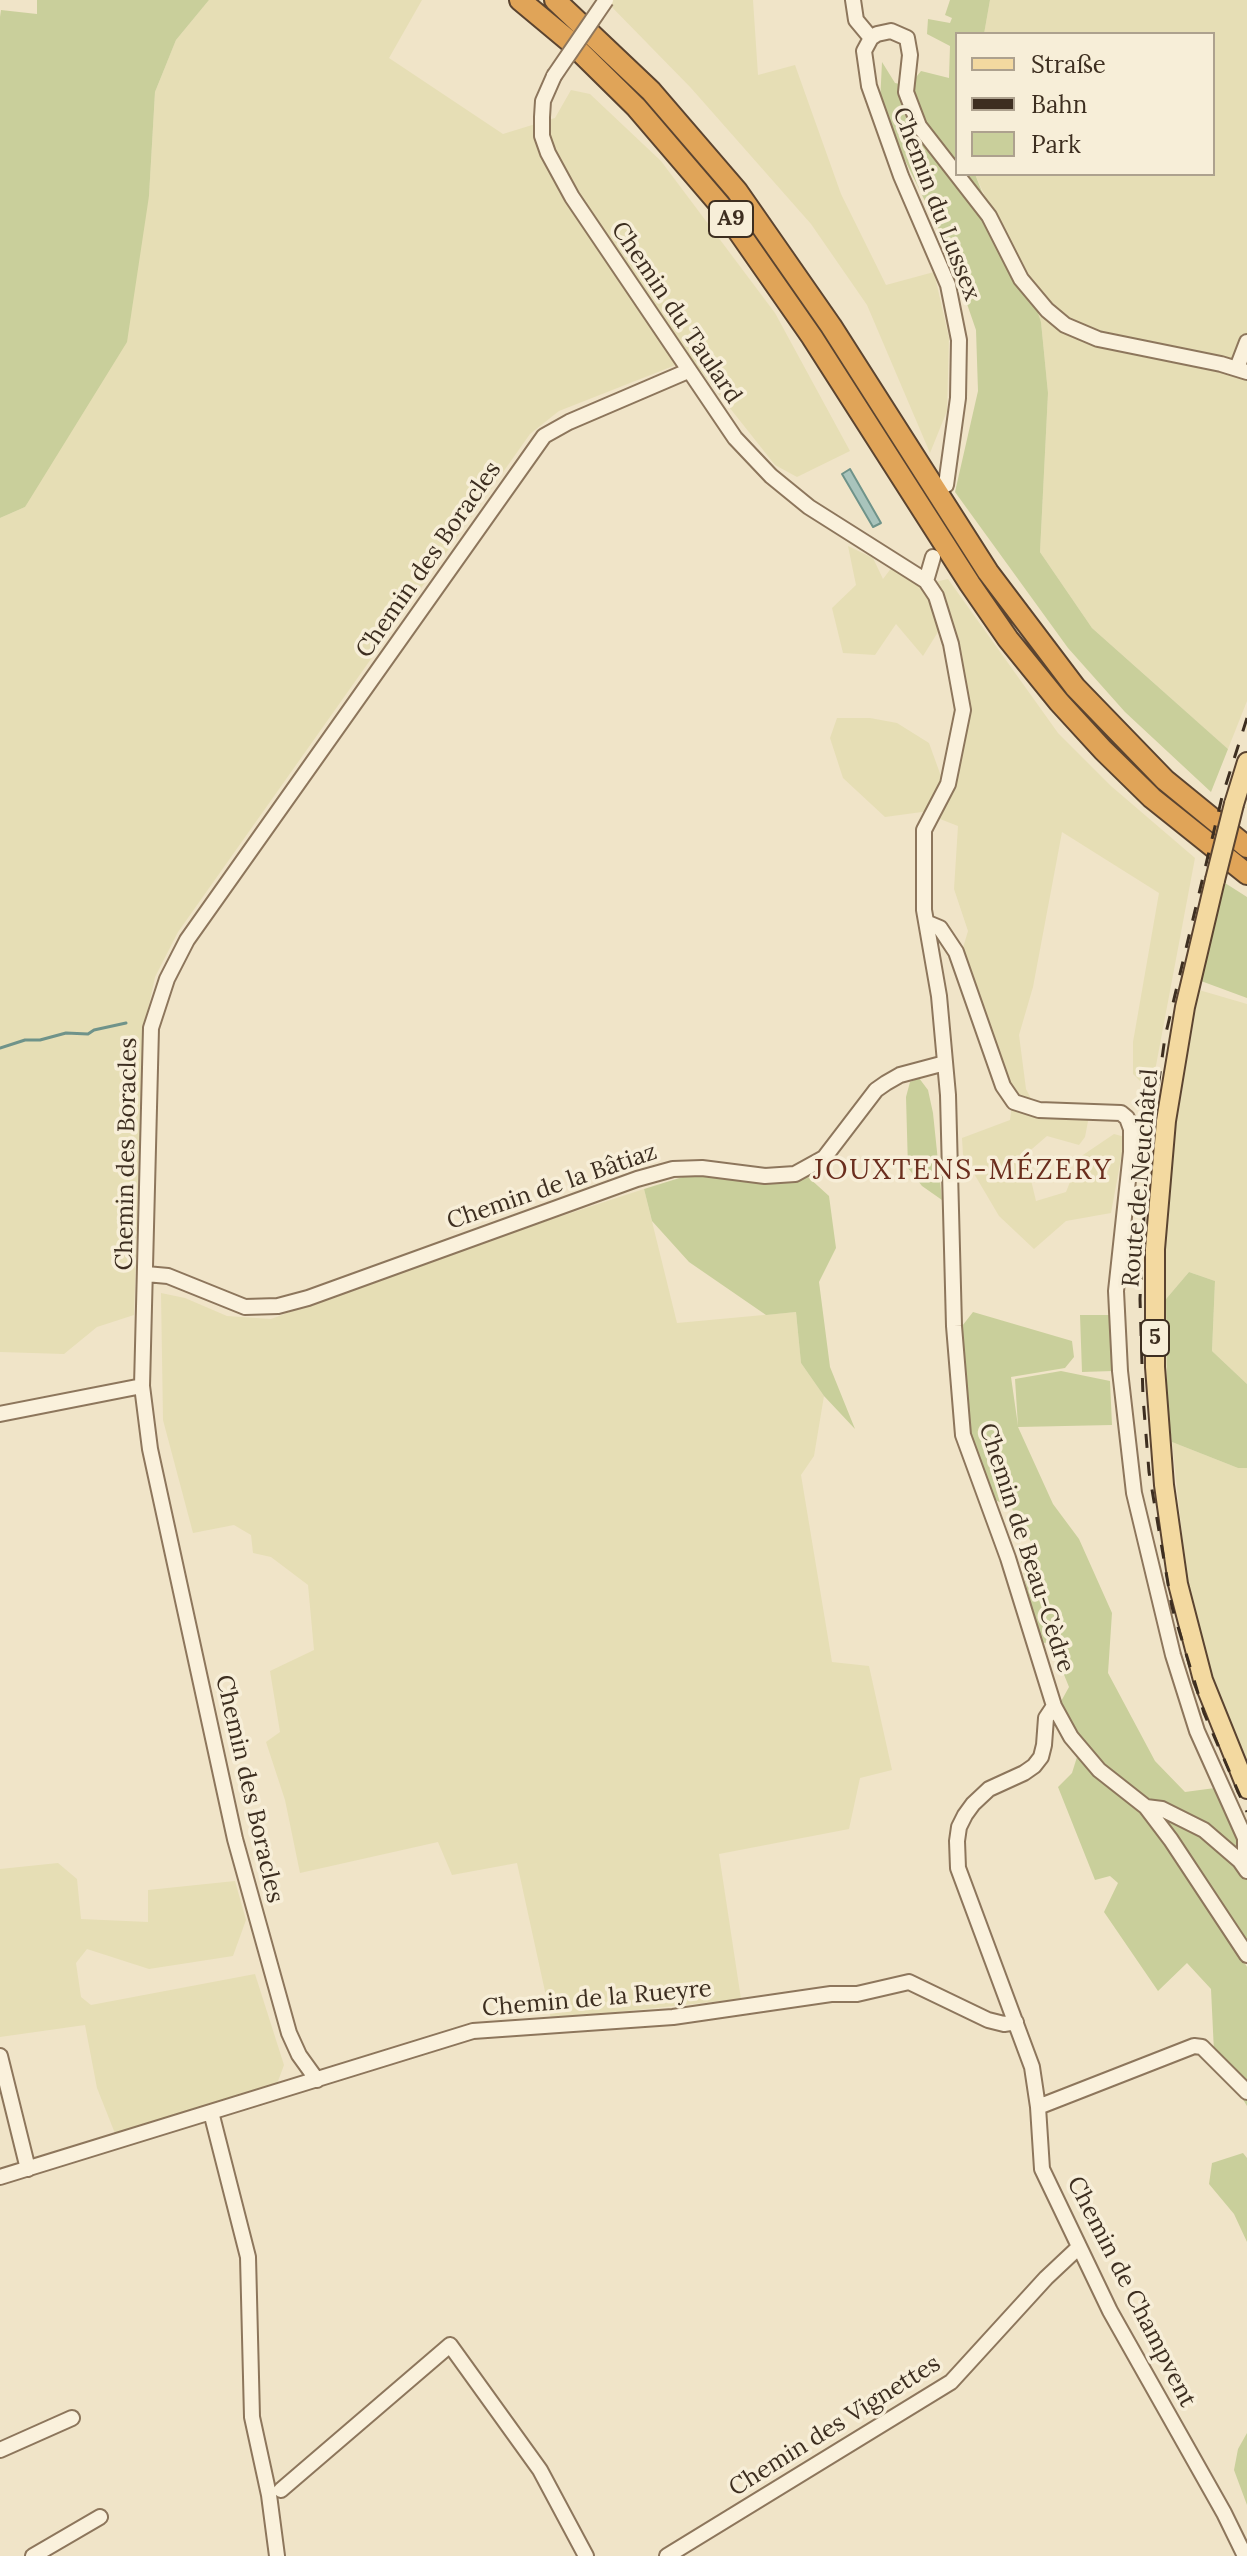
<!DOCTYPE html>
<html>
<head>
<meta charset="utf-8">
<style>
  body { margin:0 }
  #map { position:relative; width:1247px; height:2556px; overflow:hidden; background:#f0e4c8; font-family:Lora,serif }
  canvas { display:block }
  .legend { position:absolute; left:955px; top:32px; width:260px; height:144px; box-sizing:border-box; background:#f7eed8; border:2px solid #ada18e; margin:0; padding:10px 14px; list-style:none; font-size:24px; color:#3d2e20 }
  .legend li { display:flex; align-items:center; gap:16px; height:40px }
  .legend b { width:40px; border:2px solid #ada18e }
</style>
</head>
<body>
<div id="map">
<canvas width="1247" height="2556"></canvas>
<ul class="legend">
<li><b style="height:10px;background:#f3d9a0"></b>Straße</li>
<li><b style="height:10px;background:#3d2e20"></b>Bahn</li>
<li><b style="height:22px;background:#c9cf9b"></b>Park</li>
</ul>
</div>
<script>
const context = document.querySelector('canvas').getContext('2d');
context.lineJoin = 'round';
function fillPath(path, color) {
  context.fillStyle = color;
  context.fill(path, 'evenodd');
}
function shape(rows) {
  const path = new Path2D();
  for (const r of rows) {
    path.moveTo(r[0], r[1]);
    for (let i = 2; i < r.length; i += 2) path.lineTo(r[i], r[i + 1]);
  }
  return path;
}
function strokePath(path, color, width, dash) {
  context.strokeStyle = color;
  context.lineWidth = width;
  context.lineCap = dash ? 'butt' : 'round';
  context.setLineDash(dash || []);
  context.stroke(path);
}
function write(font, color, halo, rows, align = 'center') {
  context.font = font + ' Lora,serif';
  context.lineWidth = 7;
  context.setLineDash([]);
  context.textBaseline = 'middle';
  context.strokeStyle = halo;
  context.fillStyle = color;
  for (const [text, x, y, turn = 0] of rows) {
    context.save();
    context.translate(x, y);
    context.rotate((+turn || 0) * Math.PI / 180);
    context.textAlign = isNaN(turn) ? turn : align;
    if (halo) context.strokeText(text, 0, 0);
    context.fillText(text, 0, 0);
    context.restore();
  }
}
fillPath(shape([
  [209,0,422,0,389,58,503,134,555,118,571,90,590,94,661,161,775,313,850,451,797,477,775,465,691,359,559,411,530,434,178,932,155,977,144,1029,134,1315,97,1327,64,1354,0,1352,0,518,25,507,149,196,155,92,176,40],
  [605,0,753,0,758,75,795,65,841,194,886,285,934,272,949,338,947,411,930,453,867,305,811,224,691,88],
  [990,0,1247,0,1247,701,1228,749,1092,628,1040,552,1048,393,1041,322,975,174,1213,174,1213,34,984,34],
  [848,546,873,558,883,579,892,567,922,585,948,579,1058,733,1111,786,1195,858,1151,1092,1133,1074,1133,1042,1159,893,1062,832,1033,987,1019,1035,1026,1089,1038,1112,1089,1116,1085,1137,1079,1145,1047,1136,1025,1155,1036,1201,1066,1192,1080,1157,1114,1134,1125,1137,1111,1213,1066,1221,1034,1249,999,1216,963,1155,962,1138,1010,1120,1013,1099,959,961,968,931,954,889,958,826,922,812,885,817,843,778,830,738,837,718,870,718,897,723,929,743,942,779,954,710,947,654,938,632,923,656,896,624,875,655,843,653,832,608,856,585],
  [1199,990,1247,1004,1247,1384,1212,1351,1215,1281,1189,1272,1166,1299,1166,1219,1174,1139],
  [644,1189,677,1323,796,1312,801,1363,824,1396,814,1456,801,1475,832,1662,869,1666,892,1770,860,1778,849,1829,719,1854,741,1999,551,2019,517,1863,452,1875,438,1842,300,1873,285,1800,266,1742,280,1732,270,1671,314,1650,308,1585,271,1557,253,1553,251,1535,234,1525,193,1533,163,1420,161,1293,185,1298,227,1316,271,1319,430,1259],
  [1172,1442,1238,1468,1247,1468,1247,1765,1211,1678,1187,1582],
  [58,1863,77,1879,81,1919,148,1922,148,1890,235,1881,246,1920,233,1956,149,1969,87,1949,76,1963,81,1997,91,2005,255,1974,284,2065,274,2092,118,2141,97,2088,85,2025,0,2037,0,1869]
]), '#e6deb5');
fillPath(shape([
  [37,0,209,0,176,40,155,92,149,196,127,342,25,507,0,518,0,17,1,10,37,14],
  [950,0,990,0,984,34,957,34,957,174,975,174,982,192,1024,272,1041,322,1048,393,1040,552,1092,628,1228,749,1211,792,1125,712,1068,648,955,492,978,391,976,330,947,246,900,150,880,103,882,62,895,83,909,86,921,71,949,78,950,46,927,34,928,19,950,23,952,18,945,15],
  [1225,883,1247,897,1247,998,1201,981],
  [919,1078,928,1090,933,1113,942,1200,922,1186,908,1168,906,1097,910,1082],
  [718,1166,807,1176,829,1196,836,1248,819,1282,830,1367,855,1429,824,1396,801,1363,796,1312,766,1315,689,1262,652,1221,644,1189],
  [1189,1272,1215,1281,1212,1351,1247,1384,1247,1468,1238,1468,1172,1442,1167,1407,1166,1299],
  [973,1312,1072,1341,1074,1357,1065,1368,1011,1377,1018,1426,1015,1379,1061,1371,1110,1381,1112,1425,1018,1427,1053,1504,1079,1539,1112,1613,1108,1673,1155,1761,1185,1792,1215,1788,1240,1829,1247,1875,1247,1947,1206,1899,1247,1967,1247,2106,1214,2052,1211,1989,1187,1963,1158,1991,1104,1912,1118,1883,1110,1876,1095,1880,1058,1787,1072,1773,1082,1741,1059,1705,1069,1687,1052,1645,1038,1641,1021,1561,1037,1552,1011,1507,995,1500,962,1412,959,1330],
  [1080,1315,1111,1315,1113,1371,1082,1372],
  [1243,2153,1247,2158,1247,2242,1234,2214,1209,2184,1212,2163],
  [1247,2433,1247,2505,1234,2470,1238,2449]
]), '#c9cf9b');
const water = shape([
  [850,469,881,523,873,527,842,474,850,469]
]);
fillPath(water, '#a9c4bc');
strokePath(water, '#6f938a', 2);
strokePath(shape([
  [0,1048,25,1040,40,1040,66,1033,88,1034,94,1030,126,1023]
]), '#6f938a', 3);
const minor = shape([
  [853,0,856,20,871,38],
  [554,76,543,101,542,117,542,136,548,153,572,197,735,438,771,476,809,507,926,581,936,596,951,644,963,710,948,784,924,830,924,910,939,996,948,1095,954,1326,963,1435,1008,1558,1054,1706,1071,1737,1099,1770,1146,1807,1162,1809,1204,1830,1240,1861],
  [1237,368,1247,342],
  [946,485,958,398,959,340,948,285,901,176,869,86,864,51,871,38,877,34,891,31,907,38,910,55,906,92,919,126,989,216,1021,279,1047,310,1065,325,1098,339,1221,364,1247,372],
  [926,581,933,557],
  [928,923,940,928,956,952,1003,1086,1014,1102,1039,1110,1121,1113,1127,1118,1131,1129,1131,1152,1116,1291,1120,1371,1134,1493,1173,1655,1197,1731,1245,1838,1245,1854,1240,1861,1247,1871],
  [146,1274,168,1276,245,1307,278,1306,308,1298,637,1179,673,1169,702,1168,765,1176,795,1174,824,1158,876,1090,886,1083,900,1075,945,1063],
  [0,1414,142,1386],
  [1054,1706,1046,1718,1044,1745,1041,1757,1034,1766,1024,1773,989,1789,973,1804,965,1815,959,1827,957,1841,958,1868,1032,2067,1038,2107,1042,2169,1110,2311,1224,2513,1245,2556],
  [1146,1807,1171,1840,1247,1955],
  [0,2056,28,2169],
  [317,2080,299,2055,289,2033,235,1839,150,1449,142,1386,151,1028,167,979,187,940,544,436,569,422,688,371],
  [1038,2107,1194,2046,1202,2047,1247,2092],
  [211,2112,248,2257,252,2417,269,2495,277,2556],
  [0,2177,473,2031,673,2017,831,1994,857,1994,909,1982,988,2020,1004,2024,1016,2022],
  [0,2450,72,2418],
  [281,2490,450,2345,540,2470,586,2556],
  [33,2556,100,2517],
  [667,2556,951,2382,1046,2278,1079,2247]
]);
const major = shape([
  [1234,804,1247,762],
  [1215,880,1185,1007,1166,1121,1155,1249,1155,1367,1164,1485,1178,1584,1203,1680,1247,1789]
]);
const highway = shape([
  [520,0,568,40,636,107,720,205,812,337,970,584,1008,639,1059,702,1103,750,1152,798,1247,874],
  [555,0,651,91,737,191,831,326,988,572,1075,687,1165,780,1247,847]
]);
strokePath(minor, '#8d765c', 18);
strokePath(major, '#5b4430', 22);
strokePath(highway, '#5b4430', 24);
strokePath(minor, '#faf1dc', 14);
strokePath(major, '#f3d9a0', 18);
strokePath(highway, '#e0a458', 20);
strokePath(shape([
  [1247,718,1222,797,1165,1037,1146,1174,1140,1299,1143,1397,1149,1472,1172,1607,1204,1713,1247,1812]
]), '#3d2e20', 3, [14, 14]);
const minorBridge = shape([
  [554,76,606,0]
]);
const majorBridge = shape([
  [1215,880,1234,804]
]);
strokePath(minorBridge, '#8d765c', 18, []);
strokePath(majorBridge, '#5b4430', 22, []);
strokePath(minorBridge, '#faf1dc', 14);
strokePath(majorBridge, '#f3d9a0', 18);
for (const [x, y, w] of [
  [731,219,44],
  [1155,1338,28]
]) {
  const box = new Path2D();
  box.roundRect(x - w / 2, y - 18, w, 36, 6);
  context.fillStyle = '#f7eed8';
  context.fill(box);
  strokePath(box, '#3d2e20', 2);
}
write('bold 22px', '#3d2e20', null, [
  ["A9",731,219],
  ["5",1155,1338]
]);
write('24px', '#3d2e20', '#f7eed8', [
  ["Chemin du Lussex",936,204,69],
  ["Chemin du Taulard",676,313,56],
  ["Chemin des Boracles",429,560,-55],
  ["Chemin des Boracles",127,1154,-89],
  ["Route de Neuchâtel",1141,1178,-85],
  ["Chemin de la Bâtiaz",552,1187,-19],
  ["Chemin de Beau-Cèdre",1026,1548,72],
  ["Chemin des Boracles",249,1789,77],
  ["Chemin de la Rueyre",597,1999,-5],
  ["Chemin de Champvent",1131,2292,63],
  ["Chemin des Vignettes",835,2426,-32]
]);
context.letterSpacing = '2px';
write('28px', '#6b2e1e', '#f7eed8', [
  ["JOUXTENS-MÉZERY",963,1171]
]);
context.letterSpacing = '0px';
</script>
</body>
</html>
